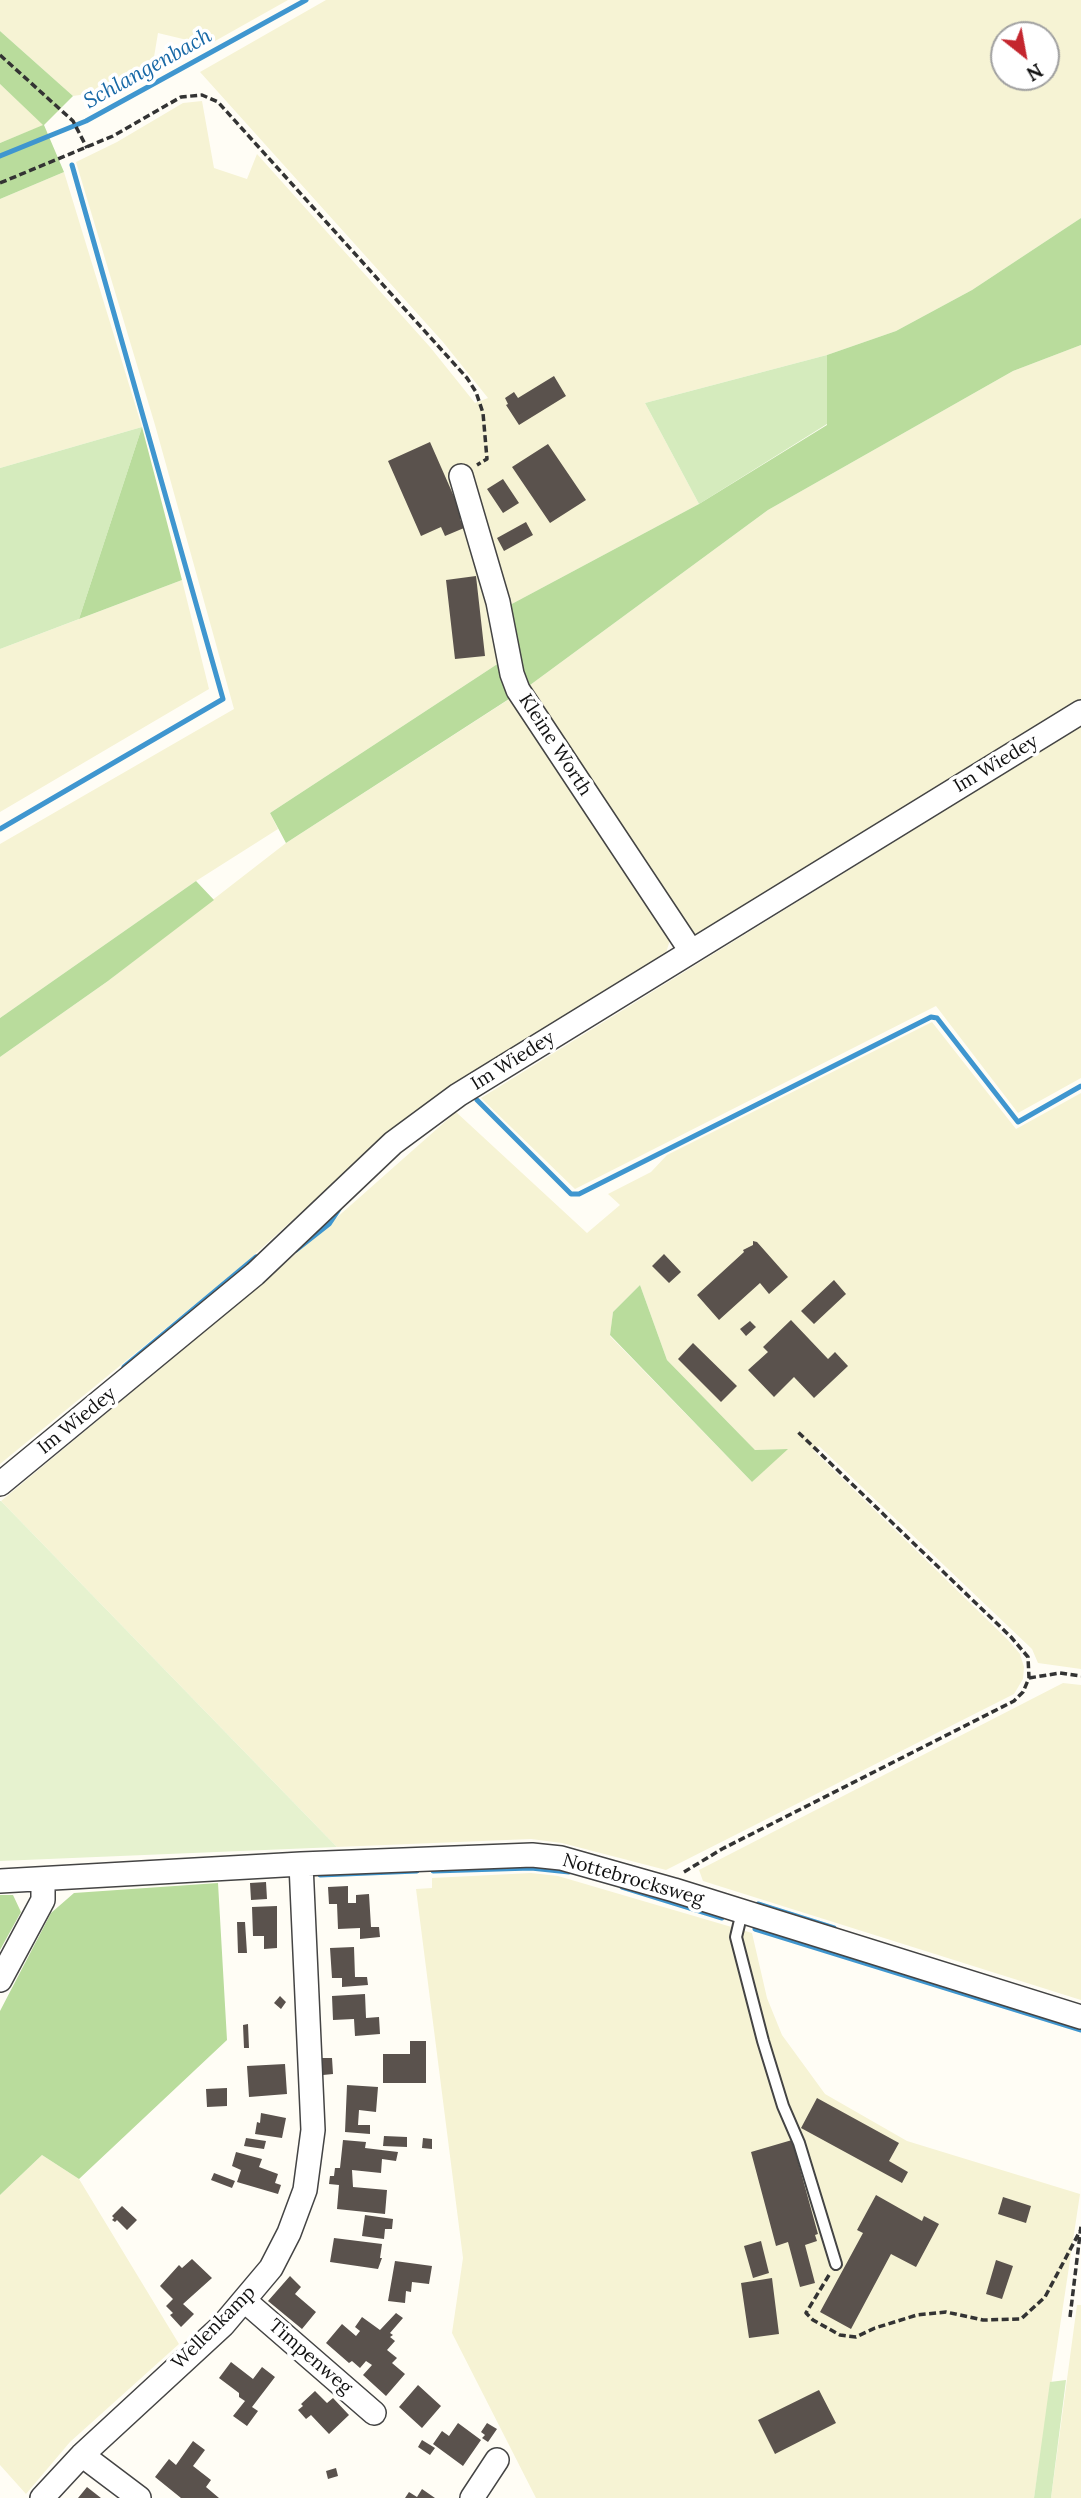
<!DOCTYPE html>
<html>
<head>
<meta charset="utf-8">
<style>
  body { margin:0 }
  #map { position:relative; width:1081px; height:2498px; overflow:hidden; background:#fffdf5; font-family:Lora,serif }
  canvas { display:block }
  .north { position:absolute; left:990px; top:21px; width:70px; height:70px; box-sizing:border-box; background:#fff; border:2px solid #a0a0a0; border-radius:50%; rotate:149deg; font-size:19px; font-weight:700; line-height:28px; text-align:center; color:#111 }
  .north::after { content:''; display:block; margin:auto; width:24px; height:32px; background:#c4262e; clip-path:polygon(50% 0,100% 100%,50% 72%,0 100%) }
</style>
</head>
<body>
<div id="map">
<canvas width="1081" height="2498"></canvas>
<div class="north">N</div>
</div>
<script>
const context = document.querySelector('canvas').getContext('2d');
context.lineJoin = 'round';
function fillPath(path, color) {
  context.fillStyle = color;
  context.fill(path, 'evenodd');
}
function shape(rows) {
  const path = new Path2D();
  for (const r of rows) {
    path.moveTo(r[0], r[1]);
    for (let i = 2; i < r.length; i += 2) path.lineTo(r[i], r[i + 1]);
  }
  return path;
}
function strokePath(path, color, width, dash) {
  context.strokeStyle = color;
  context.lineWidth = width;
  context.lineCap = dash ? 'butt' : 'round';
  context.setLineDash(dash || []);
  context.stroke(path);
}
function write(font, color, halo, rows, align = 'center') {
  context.font = font + ' Lora,serif';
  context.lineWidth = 7;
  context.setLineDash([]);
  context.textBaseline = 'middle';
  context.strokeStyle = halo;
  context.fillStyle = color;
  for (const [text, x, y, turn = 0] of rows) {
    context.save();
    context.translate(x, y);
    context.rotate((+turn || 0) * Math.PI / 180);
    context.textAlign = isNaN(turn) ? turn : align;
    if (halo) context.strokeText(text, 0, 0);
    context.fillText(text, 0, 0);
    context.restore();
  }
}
fillPath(shape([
  [0,0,288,0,208,45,158,33,151,75,120,89,73,96,0,31],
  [326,0,1081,0,1081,218,972,290,896,331,827,355,645,403,699,504,493,614,502,661,270,813,278,829,196,881,0,1018,0,844,234,709,155,425,76,162,117,142,183,103,202,101,214,168,247,179,257,154,430,347,475,403,488,398,443,342,200,72],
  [1004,35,1046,35,1046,77,1004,77],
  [0,84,44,125,0,143],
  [64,172,142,427,0,468,0,199],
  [1081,345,1081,701,695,938,526,688,768,510,1013,371],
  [182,580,209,689,0,812,0,649],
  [511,698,671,937,665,956,385,1136,243,1265,0,1464,0,1057,108,981,286,843],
  [1081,726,1081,1078,1018,1113,936,1006,575,1189,481,1098],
  [932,1022,1016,1129,1081,1093,1081,1669,1038,1663,1032,1649,819,1446,814,1451,1008,1640,1020,1654,1024,1667,1023,1679,1014,1694,666,1870,562,1843,531,1839,337,1847,1,1501,264,1282,456,1112,587,1233,620,1205,608,1194,651,1172,667,1155],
  [640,1285,667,1360,755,1450,786,1449,752,1482,610,1336,613,1312],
  [1063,1683,1081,1685,1081,2000,703,1881,699,1870],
  [531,1873,558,1876,752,1933,767,1998,782,2035,825,2094,907,2141,1080,2194,1034,2498,536,2498,452,2333,463,2258,416,1889,432,1888,432,1878],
  [42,2155,79,2179,179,2344,70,2442,26,2494,0,2465,0,2195],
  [1077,2305,1081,2305,1081,2498,1051,2498]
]), '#f6f3d4');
fillPath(shape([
  [827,355,827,424,699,504,645,403],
  [142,427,79,619,0,649,0,468],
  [1066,2380,1051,2498,1034,2498,1050,2382]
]), '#d5ebbd');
fillPath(shape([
  [0,31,73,96,44,125,64,172,0,199,0,143,43,125,0,84],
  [1081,218,1081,345,1013,371,768,510,526,688,286,843,270,813,502,661,493,614,699,504,827,425,827,355,896,331,972,290],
  [142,427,182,580,79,619],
  [196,881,214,900,108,981,0,1057,0,1018],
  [640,1285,667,1360,755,1450,788,1449,752,1482,610,1335,613,1312],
  [218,1883,227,2040,79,2179,42,2155,0,2195,0,2011,51,1913,74,1893],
  [0,1895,13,1895,21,1912,0,1950]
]), '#b9dc9c');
fillPath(shape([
  [0,1501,1,1501,337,1847,0,1861]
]), '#e6f2cf');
strokePath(shape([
  [0,156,86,121,306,0],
  [0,829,223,699,72,165],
  [477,1100,571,1194,579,1194,931,1017,937,1018,1018,1122,1081,1086],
  [296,1250,329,1224,339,1209],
  [124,1367,256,1257],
  [433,1871,531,1868,569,1872],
  [320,1875,417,1871],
  [622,1887,722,1918],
  [758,1904,834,1928],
  [755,1929,1081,2030]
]), '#3f96cf', 5);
fillPath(shape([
  [554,376,566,396,519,425,506,405,508,404,505,398,514,392,518,398],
  [430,442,463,517,460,519,464,528,445,536,441,527,421,536,388,461],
  [548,444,586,500,550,523,512,467],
  [503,479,519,503,503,513,487,489],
  [526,522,533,535,504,551,497,538],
  [476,576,485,656,455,659,446,580],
  [753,1241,757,1242,788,1277,769,1294,760,1283,719,1320,697,1295,744,1252,743,1250,753,1245],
  [664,1254,681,1272,669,1283,652,1266],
  [834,1280,846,1294,814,1324,801,1311],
  [791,1320,828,1359,835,1352,848,1366,814,1398,794,1377,774,1397,748,1370,768,1352,763,1347],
  [750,1321,756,1327,746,1336,740,1329],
  [693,1343,737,1386,721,1402,678,1359],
  [266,1882,267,1899,251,1900,250,1883],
  [348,1886,348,1903,356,1903,356,1895,369,1894,371,1927,379,1927,380,1937,360,1939,360,1928,338,1929,337,1904,329,1904,328,1887],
  [277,1906,277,1948,264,1949,264,1936,253,1936,252,1907],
  [237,1922,245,1922,247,1953,238,1953],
  [354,1947,355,1977,367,1977,368,1985,342,1987,342,1978,332,1978,330,1948],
  [365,1994,366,2018,379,2017,380,2034,355,2036,354,2019,333,2020,332,1996],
  [280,1996,286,2002,281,2009,274,2003],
  [248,2024,249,2048,244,2048,243,2025],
  [410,2041,426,2041,426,2083,383,2083,383,2054,410,2054],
  [322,2058,332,2058,333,2074,323,2075],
  [285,2064,287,2094,249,2097,247,2066],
  [347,2085,378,2087,376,2112,359,2110,358,2125,370,2125,370,2134,345,2132],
  [227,2088,227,2106,207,2107,206,2089],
  [817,2098,899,2143,889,2161,908,2172,902,2183,801,2128],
  [261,2113,286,2118,282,2138,255,2134,257,2122,260,2123],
  [384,2136,407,2137,407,2147,383,2146],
  [246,2138,266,2141,264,2149,244,2146],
  [423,2138,432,2139,432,2149,422,2148],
  [343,2140,366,2142,365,2148,398,2152,396,2161,382,2159,381,2173,352,2170,353,2187,387,2190,385,2214,337,2209,339,2185,329,2184,330,2176,334,2176,335,2168,340,2168],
  [792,2140,818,2234,815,2235,817,2241,805,2245,815,2283,800,2287,788,2242,776,2246,751,2152],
  [236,2152,262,2159,259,2167,278,2174,275,2183,281,2185,278,2194,237,2182,241,2170,232,2166],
  [214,2173,235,2181,232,2188,211,2180],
  [876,2195,922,2221,924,2216,939,2224,916,2267,891,2254,851,2329,820,2312,863,2233,857,2230],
  [1003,2197,1031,2206,1026,2223,998,2214],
  [122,2206,137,2220,127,2230,117,2220,115,2222,112,2220,114,2218,112,2216],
  [365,2215,393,2219,392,2229,385,2229,384,2239,362,2236],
  [334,2238,382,2244,380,2258,382,2258,378,2269,330,2262],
  [761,2241,769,2273,753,2278,744,2246],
  [192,2259,212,2278,183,2304,194,2314,181,2327,170,2315,173,2313,166,2306,173,2299,160,2286,179,2265,182,2268],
  [996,2260,1013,2266,1002,2299,986,2294],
  [395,2261,432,2266,429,2284,412,2282,411,2292,406,2291,405,2303,388,2301],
  [290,2276,301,2287,295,2294,316,2312,302,2329,268,2301],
  [772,2278,779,2334,749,2338,741,2283],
  [396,2313,403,2318,390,2333,393,2335,390,2337,395,2341,387,2350,397,2358,392,2363,405,2374,386,2396,363,2375,372,2365,366,2361,360,2368,352,2361,349,2363,326,2343,342,2324,356,2336,360,2331,355,2327,362,2317,380,2330],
  [231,2362,253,2379,262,2367,275,2377,252,2407,258,2411,247,2426,233,2416,245,2401,239,2397,239,2393,219,2378],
  [418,2385,441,2406,422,2428,399,2407],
  [819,2390,836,2423,775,2454,758,2420],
  [315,2391,327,2403,333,2398,349,2415,329,2434,311,2415,306,2419,298,2410,303,2406,301,2404],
  [458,2423,481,2440,463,2466,433,2444,442,2431,449,2436],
  [487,2423,497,2429,488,2442,482,2438,485,2435,481,2432],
  [422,2440,435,2448,430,2455,418,2447],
  [193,2441,205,2450,193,2466,211,2480,206,2487,219,2498,181,2498,155,2477,169,2459,176,2465],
  [336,2468,338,2476,328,2479,326,2471],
  [87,2487,101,2498,78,2498],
  [422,2489,435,2498,405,2498,409,2492,417,2497]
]), '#5a524d');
const lane = shape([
  [742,1912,736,1937,763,2041,783,2106,799,2143,836,2264]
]);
const street = shape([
  [461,476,498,602,512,674,518,690,691,951],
  [0,1484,255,1274,393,1143,458,1095,1081,712],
  [0,1881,301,1864,532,1855,561,1858,674,1890,1081,2017],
  [0,1980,43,1900,43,1880],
  [245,2301,374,2413],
  [82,2455,139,2498],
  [42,2498,82,2455,223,2325,271,2268,289,2233,305,2190,313,2130,301,1864],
  [472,2498,497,2460]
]);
strokePath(lane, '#444', 14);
strokePath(street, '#444', 26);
strokePath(shape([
  [0,55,73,121,87,148],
  [0,183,113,136,181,97,202,95,218,102,467,378,476,392,483,413,487,459,477,465],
  [1029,1678,1060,1673,1081,1676],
  [684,1872,722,1849,1014,1701,1023,1692,1029,1678,1028,1657,1011,1637,798,1432],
  [829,2275,806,2313,813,2320,840,2335,856,2337,875,2328,917,2315,946,2312,983,2320,1021,2319,1045,2297,1080,2231],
  [1070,2317,1081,2226]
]), '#333', 3.5, [7, 3.5]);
strokePath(lane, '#fff', 10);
strokePath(street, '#fff', 23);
write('19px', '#111', '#fff', [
  ["Kleine Worth",555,745,57],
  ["Im Wiedey",996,764,-31],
  ["Im Wiedey",513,1061,-32],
  ["Im Wiedey",77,1421,-39],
  ["Nottebrocksweg",633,1880,16],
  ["Wellenkamp",214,2328,-45],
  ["Timpenweg",310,2357,41]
]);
write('italic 21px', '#1768a6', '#fff', [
  ["Schlangenbach",148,69,-29]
]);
</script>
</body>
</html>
